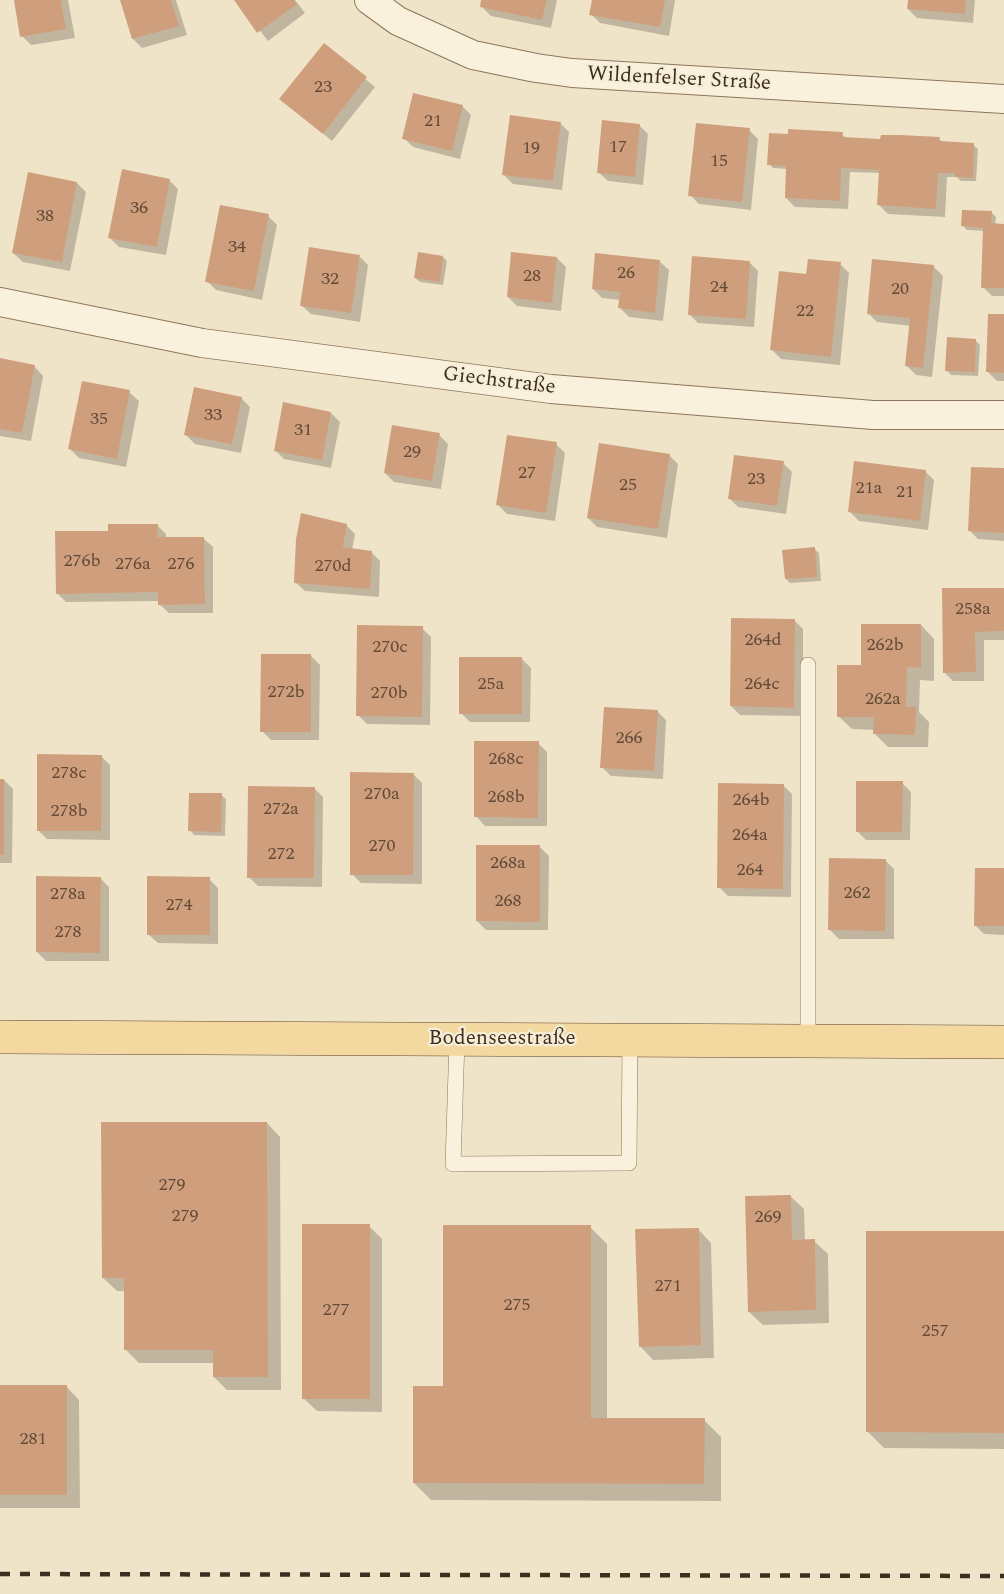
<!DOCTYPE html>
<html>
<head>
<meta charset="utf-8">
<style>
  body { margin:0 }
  canvas { display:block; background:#f0e4c8 }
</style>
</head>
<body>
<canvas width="1004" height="1594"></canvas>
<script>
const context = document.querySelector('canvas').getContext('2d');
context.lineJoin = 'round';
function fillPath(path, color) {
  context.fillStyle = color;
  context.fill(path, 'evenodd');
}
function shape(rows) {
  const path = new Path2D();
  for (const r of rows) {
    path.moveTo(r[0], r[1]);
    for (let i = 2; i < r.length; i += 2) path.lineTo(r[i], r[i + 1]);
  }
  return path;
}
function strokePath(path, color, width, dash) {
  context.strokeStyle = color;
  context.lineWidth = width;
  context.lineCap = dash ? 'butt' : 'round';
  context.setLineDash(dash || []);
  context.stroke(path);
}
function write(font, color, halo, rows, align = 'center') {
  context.font = font + ' Spectral,serif';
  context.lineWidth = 4.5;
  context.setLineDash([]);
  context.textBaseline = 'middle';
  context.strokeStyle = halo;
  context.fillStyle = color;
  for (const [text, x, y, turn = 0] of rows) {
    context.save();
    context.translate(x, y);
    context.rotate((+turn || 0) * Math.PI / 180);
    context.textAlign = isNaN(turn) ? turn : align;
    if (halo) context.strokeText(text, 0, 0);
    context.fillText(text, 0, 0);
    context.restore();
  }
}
fillPath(shape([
  [15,0,68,0,75,38,31,45,22,36],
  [121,0,176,0,187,35,142,48,133,39],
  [236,0,295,0,305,13,268,41],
  [483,0,557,0,551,28,491,16,482,7],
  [593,0,675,0,669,36,600,23,591,14],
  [909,0,975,0,973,23,917,18,908,9],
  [324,45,375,87,332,141,281,99],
  [462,106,471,115,460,159,413,147,404,138],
  [560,123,569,132,562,190,513,184,504,175],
  [639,125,648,134,643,185,608,181,598,172],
  [749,130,758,139,751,210,699,204,690,195],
  [842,134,847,139,880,140,939,139,944,143,973,145,978,149,976,181,961,181,957,177,947,177,945,217,888,214,879,205,881,173,850,172,848,209,795,207,786,198,788,169,773,168,769,164],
  [169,180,178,189,166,255,119,247,110,238],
  [77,183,86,192,70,271,23,262,13,253],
  [992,213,996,217,995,225,1004,226,1004,296,992,296,983,287,985,231,967,230,963,226],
  [268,216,277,225,262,300,216,290,207,281],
  [359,256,368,265,360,322,311,314,301,305],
  [443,257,447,261,443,285,420,282,415,278],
  [557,258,566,267,561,311,517,306,508,297],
  [659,261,669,270,663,321,629,317,620,308,621,300,602,298,593,289],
  [749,262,758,271,754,327,698,323,689,314],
  [840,264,849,273,840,365,781,359,772,350,808,275],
  [934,267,943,276,932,377,916,375,907,366,911,326,877,322,868,313],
  [1004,315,1004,381,997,381,988,372],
  [976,341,980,345,978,376,951,375,947,371],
  [0,360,34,366,43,376,31,441,0,436],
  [129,392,139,401,126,467,79,458,70,449],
  [241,398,250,407,241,453,195,444,186,435],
  [331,413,340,422,331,468,284,459,275,450],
  [439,435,448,444,441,489,394,482,385,473],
  [556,444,565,453,555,521,507,514,498,505],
  [669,455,678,464,667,538,597,527,588,518],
  [783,463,792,472,786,514,738,507,729,498],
  [1004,470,1004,541,978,539,969,530],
  [925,471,934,480,928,530,859,521,850,512],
  [157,525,166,534,166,538,203,538,213,547,213,613,169,613,159,604,159,601,66,602,57,593,109,532],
  [346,525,355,534,352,550,371,552,380,561,379,597,305,591,295,582],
  [814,549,819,553,821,581,790,583,786,579],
  [1004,589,1004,640,984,640,984,681,953,681,944,672],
  [794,620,803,629,803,716,740,715,731,706],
  [921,625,934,639,934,681,920,680,919,712,929,722,928,747,888,747,875,734,875,730,852,729,838,716,863,667],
  [422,628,431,637,430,725,367,724,358,715],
  [311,656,320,665,319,740,271,740,262,731],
  [522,659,531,668,530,722,470,722,461,713],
  [657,711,666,720,663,779,611,776,602,767],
  [538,743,547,752,547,826,485,826,476,816],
  [101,756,110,765,110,840,47,839,38,830],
  [413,774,422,783,422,884,361,883,352,874],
  [0,780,4,780,13,789,12,863,0,863],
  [902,783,911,792,910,840,866,840,857,831],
  [783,785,792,794,791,897,728,896,719,887],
  [314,788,323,797,322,887,258,886,249,877],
  [221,795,226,799,225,836,194,835,190,830],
  [540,847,549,856,548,930,486,930,477,921],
  [885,860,894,869,894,939,839,939,830,930],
  [1004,870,1004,935,984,934,975,925],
  [100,878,109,887,109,961,46,961,37,952],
  [209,879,218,888,218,944,158,943,148,934],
  [267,1123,280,1137,281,1390,227,1390,214,1377,214,1363,139,1363,126,1350,126,1291,117,1291,103,1278],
  [790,1196,804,1209,805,1241,814,1241,828,1254,829,1323,763,1325,749,1312],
  [369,1226,382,1239,382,1412,317,1411,303,1398],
  [590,1227,607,1244,607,1419,704,1420,721,1437,721,1501,431,1500,414,1483,444,1388],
  [698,1229,711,1243,714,1358,653,1360,640,1346],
  [1004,1233,1004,1449,884,1448,867,1431],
  [66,1386,79,1400,80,1508,0,1508,0,1387]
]), '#0003');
fillPath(shape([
  [14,0,61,0,66,29,20,37],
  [120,0,171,0,179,26,132,39],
  [234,0,294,0,297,4,257,33],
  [481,0,547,0,542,20,480,7],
  [592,0,665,0,660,27,589,15],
  [908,0,966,0,965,14,907,9],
  [324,43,367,77,323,134,279,99],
  [413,93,463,105,452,151,402,139],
  [510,115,561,122,553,181,502,175],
  [602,120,640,124,635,177,597,173],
  [696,123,750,128,742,202,688,196],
  [788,129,843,132,842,137,880,139,881,135,900,135,940,137,939,141,974,143,973,178,955,177,955,173,938,173,936,209,877,205,879,170,841,168,840,201,785,198,786,166,767,165,769,133,788,134],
  [122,169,170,179,157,247,108,238],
  [28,172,77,182,62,262,12,253],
  [220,205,269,214,254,291,205,282],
  [962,210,992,211,991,223,1004,224,1004,288,981,288,983,228,961,226],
  [309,247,360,255,351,313,300,306],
  [418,252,443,256,440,282,414,278],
  [511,252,557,257,552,303,507,297],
  [595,253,660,260,655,313,618,308,620,292,592,289],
  [692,256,750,261,746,319,688,315],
  [808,259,841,262,831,357,770,350,779,271,806,274],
  [872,259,934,265,923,368,905,366,910,318,867,314],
  [988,314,1004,314,1004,373,986,372],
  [947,337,976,339,975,372,945,371],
  [0,358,35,365,22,433,0,429],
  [82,381,130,390,117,459,68,449],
  [194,387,242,397,232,444,184,435],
  [283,402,331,412,322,460,274,451],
  [392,425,440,433,432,481,384,473],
  [507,435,557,442,546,513,496,505],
  [599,443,670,454,658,529,587,518],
  [734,455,784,461,777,506,728,499],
  [854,461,926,470,920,521,848,512],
  [971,467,1004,468,1004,533,968,531],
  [301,513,347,524,343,547,372,551,370,589,294,583,296,539],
  [108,524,158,524,157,537,204,537,205,604,158,605,158,592,56,594,55,531,108,531],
  [815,547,817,577,785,579,782,550],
  [942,588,1004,588,1004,631,975,632,976,672,943,673],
  [731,618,795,619,794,708,730,706],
  [861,624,921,624,921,668,907,667,906,707,916,707,915,735,873,734,874,717,837,717,837,665,861,665],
  [357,625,423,626,422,717,356,716],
  [261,654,311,654,311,732,260,732],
  [459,657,522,657,522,714,459,714],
  [604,707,658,710,654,771,600,768],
  [474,741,539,741,538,818,474,817],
  [37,754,102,755,101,831,37,831],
  [350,772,414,773,413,875,350,875],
  [0,779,4,779,4,855,0,855],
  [856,781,903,781,902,832,856,832],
  [718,783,784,784,783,889,717,888],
  [248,786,315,787,314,878,247,878],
  [189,793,222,793,221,832,188,831],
  [476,845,540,845,540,922,476,921],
  [829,858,886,859,885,931,828,930],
  [975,868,1004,868,1004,926,974,926],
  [36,876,101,877,100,953,36,952],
  [147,876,210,877,210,935,147,935],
  [101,1122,267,1122,268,1377,213,1377,213,1350,124,1350,124,1278,102,1278],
  [791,1195,792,1240,815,1239,816,1310,748,1312,745,1196],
  [302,1224,370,1224,370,1399,302,1399],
  [443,1225,591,1225,591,1418,705,1418,704,1484,413,1483,413,1386,443,1386],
  [699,1228,701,1345,639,1347,635,1229],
  [866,1231,1004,1231,1004,1433,866,1432],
  [0,1385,67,1385,67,1495,0,1495]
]), '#cf9f7d');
const lane = shape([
  [457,1040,453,1164,629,1163,630,1040],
  [808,1041,808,665]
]);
const street = shape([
  [369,0,398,21,473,55,536,68,572,73,1004,99],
  [0,302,202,343,551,389,873,415,1004,415]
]);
const primary = shape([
  [0,1037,1004,1042]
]);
strokePath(lane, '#8d765c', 16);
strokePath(street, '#8d765c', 30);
strokePath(primary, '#5b4430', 34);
strokePath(lane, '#faf1dc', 15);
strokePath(street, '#faf1dc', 28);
strokePath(primary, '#f3d9a0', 33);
strokePath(shape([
  [0,1574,1004,1576]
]), '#3d2e20', 4.5, [10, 10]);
write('18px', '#624a37', null, [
  ["23",323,88],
  ["21",433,122],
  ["17",618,148],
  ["19",531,149],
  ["15",719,162],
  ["36",139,209],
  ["38",45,217],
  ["34",237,248],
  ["26",626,274],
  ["28",532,277],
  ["32",330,280],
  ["24",719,288],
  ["20",900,290],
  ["22",805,312],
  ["33",213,416],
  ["35",99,420],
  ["31",303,431],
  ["29",412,453],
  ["27",527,474],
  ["23",756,480],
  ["25",628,486],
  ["21a",869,489],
  ["21",905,493],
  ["276b",82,562],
  ["276a",133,565],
  ["276",181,565],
  ["270d",333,567],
  ["258a",973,610],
  ["264d",763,641],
  ["262b",885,646],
  ["270c",390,648],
  ["25a",491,685],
  ["264c",762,685],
  ["272b",286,693],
  ["270b",389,694],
  ["262a",883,700],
  ["266",629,739],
  ["268c",506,760],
  ["278c",69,774],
  ["270a",382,795],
  ["268b",506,798],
  ["264b",751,801],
  ["272a",281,810],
  ["278b",69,812],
  ["264a",750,836],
  ["270",382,847],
  ["272",281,855],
  ["268a",508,864],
  ["264",750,871],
  ["262",857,894],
  ["278a",68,895],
  ["268",508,902],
  ["274",179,906],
  ["278",68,933],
  ["279",172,1186],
  ["279",185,1217],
  ["269",768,1218],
  ["271",668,1287],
  ["275",517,1306],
  ["277",336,1311],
  ["257",935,1332],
  ["281",33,1440]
]);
write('21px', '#3d2e20', '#f7eed8', [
  ["Wildenfelser Straße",679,80,3],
  ["Giechstraße",499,382,7],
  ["Bodenseestraße",502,1040]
]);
</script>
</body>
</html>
